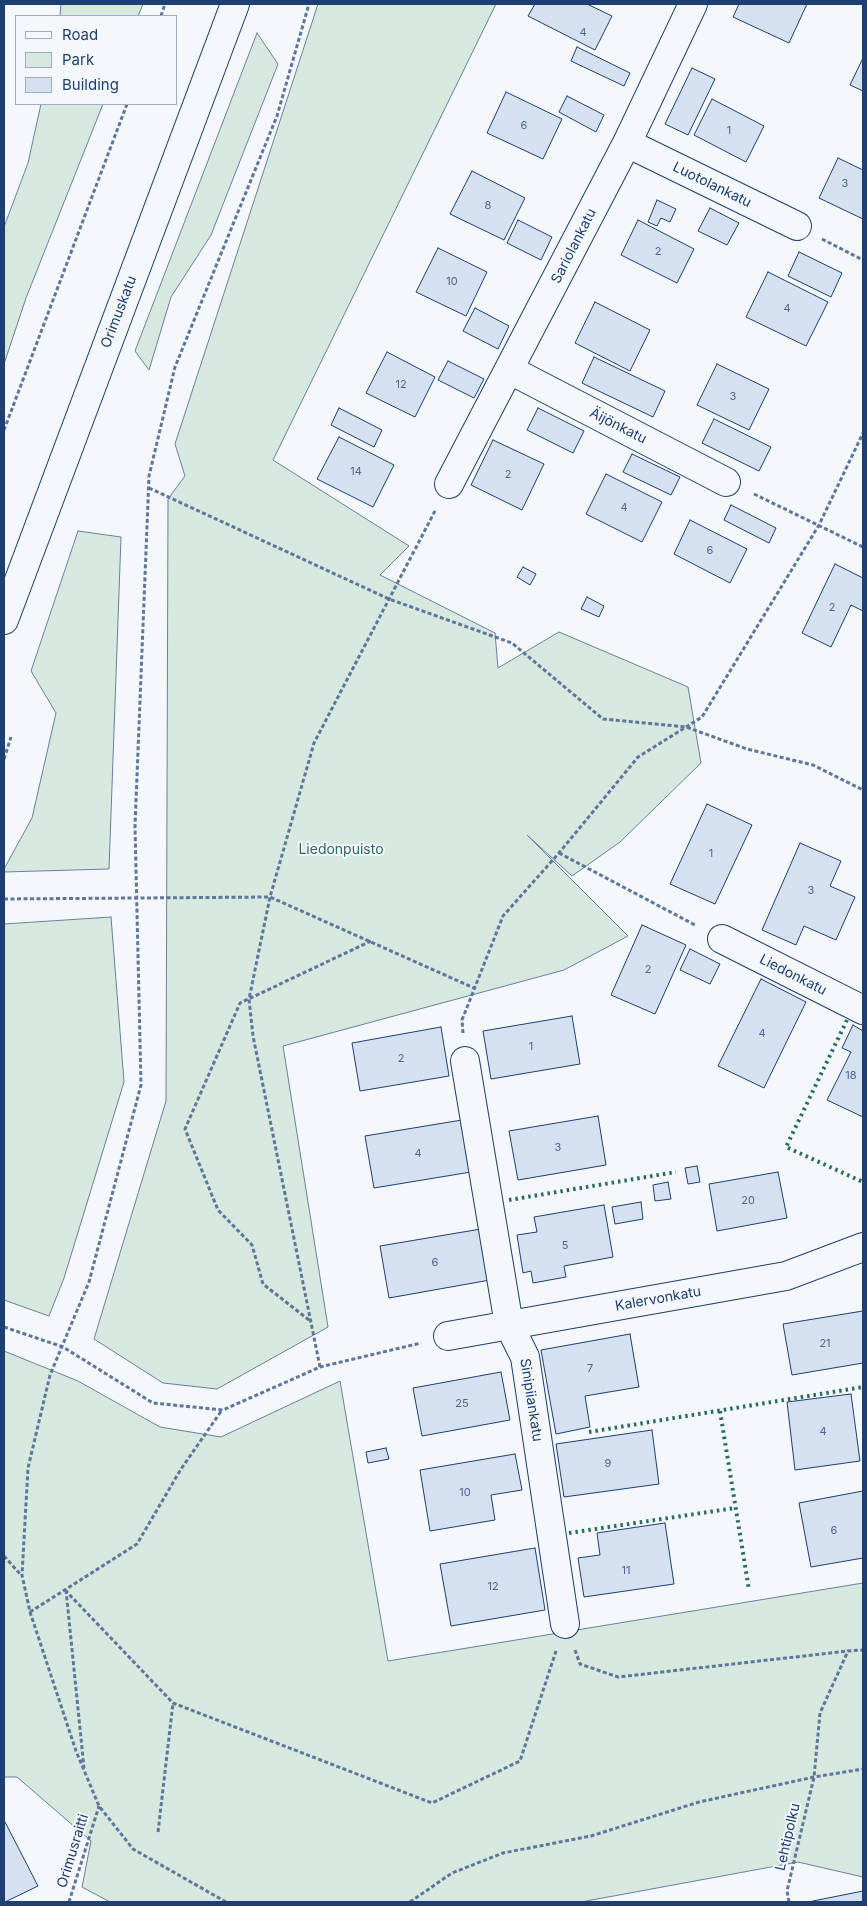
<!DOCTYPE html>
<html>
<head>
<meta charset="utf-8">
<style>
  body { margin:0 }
  #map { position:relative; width:867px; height:1906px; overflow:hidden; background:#f4f7fb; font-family:Inter,sans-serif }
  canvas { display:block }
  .frame { position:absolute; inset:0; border:5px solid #1d3f73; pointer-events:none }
  .legend { position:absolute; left:15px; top:15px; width:162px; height:90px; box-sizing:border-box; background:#f4f7fb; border:1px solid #9eadc5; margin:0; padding:6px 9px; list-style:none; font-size:15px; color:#1d3f73 }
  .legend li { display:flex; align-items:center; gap:10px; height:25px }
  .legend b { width:25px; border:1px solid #9eadc5 }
</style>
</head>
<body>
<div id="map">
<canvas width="867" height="1906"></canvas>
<div class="frame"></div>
<ul class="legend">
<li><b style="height:6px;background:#f4f7fb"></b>Road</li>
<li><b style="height:14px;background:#d7e8df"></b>Park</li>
<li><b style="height:14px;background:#d5e0f0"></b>Building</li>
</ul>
</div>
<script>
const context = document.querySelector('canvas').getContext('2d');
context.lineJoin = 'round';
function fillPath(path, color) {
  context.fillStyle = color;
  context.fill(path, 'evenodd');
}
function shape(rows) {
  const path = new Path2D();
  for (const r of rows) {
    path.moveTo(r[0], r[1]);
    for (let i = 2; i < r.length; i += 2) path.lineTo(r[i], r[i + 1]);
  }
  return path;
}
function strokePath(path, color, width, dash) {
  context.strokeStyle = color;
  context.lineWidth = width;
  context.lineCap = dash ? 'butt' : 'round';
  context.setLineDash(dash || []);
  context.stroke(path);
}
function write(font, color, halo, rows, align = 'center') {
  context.font = font + ' Inter,sans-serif';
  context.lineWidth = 4;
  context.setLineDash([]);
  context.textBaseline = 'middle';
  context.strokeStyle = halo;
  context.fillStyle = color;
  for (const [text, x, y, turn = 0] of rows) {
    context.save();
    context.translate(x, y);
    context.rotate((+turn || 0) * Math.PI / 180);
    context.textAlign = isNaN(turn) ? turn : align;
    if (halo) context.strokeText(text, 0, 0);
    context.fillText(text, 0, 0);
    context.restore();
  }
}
const green = shape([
  [61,4,143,4,138,16,60,16,61,4],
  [318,4,496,4,273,460,409,546,380,575,495,633,498,668,559,632,688,687,701,763,620,842,572,876,527,835,628,936,564,970,283,1046,328,1327,217,1389,163,1383,94,1339,166,1101,168,499,185,476,175,444,318,4],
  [257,33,278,64,211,235,171,297,149,370,135,351,257,33],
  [41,104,103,104,26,298,4,364,4,227,28,163,41,104],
  [78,531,121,537,109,869,4,872,4,869,32,818,56,713,31,671,78,531],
  [111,917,124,1082,64,1278,49,1316,4,1300,4,924,111,917],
  [4,1351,78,1381,160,1427,221,1437,340,1381,388,1661,863,1583,863,1877,798,1862,581,1902,110,1902,82,1887,91,1841,17,1777,4,1777,4,1351]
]);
fillPath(green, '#d7e8df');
strokePath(green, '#687fa3', 1);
const building = shape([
  [535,4,587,4,612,16,595,50,528,16,535,4],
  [739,4,807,4,789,43,733,17,739,4],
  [577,47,630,73,624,86,571,61,577,47],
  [863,58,863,91,850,85,863,58],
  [692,68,715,79,688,135,665,124,692,68],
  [506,92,562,119,543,159,487,133,506,92],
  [567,96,604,115,596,132,559,112,567,96],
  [712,99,764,126,746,162,694,135,712,99],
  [838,158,863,170,863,219,819,198,838,158],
  [472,171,525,198,504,240,450,214,472,171],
  [657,200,676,209,670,222,661,218,657,226,648,222,657,200],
  [710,208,739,223,727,245,698,231,710,208],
  [518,220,552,237,541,260,507,243,518,220],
  [638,220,694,249,677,283,621,255,638,220],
  [438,248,487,272,466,316,416,292,438,248],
  [799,252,842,273,831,297,788,276,799,252],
  [768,272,828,302,806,346,746,317,768,272],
  [595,302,650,330,630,371,575,343,595,302],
  [475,308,509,326,498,349,463,331,475,308],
  [387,352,435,377,415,417,366,393,387,352],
  [594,357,665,391,653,417,582,383,594,357],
  [448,361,484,379,474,398,438,380,448,361],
  [717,364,769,389,749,430,697,405,717,364],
  [339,408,382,430,374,447,331,425,339,408],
  [538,408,584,431,573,453,527,430,538,408],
  [714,419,771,447,759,471,702,443,714,419],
  [339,437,394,465,373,507,317,479,339,437],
  [493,440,544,464,522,510,471,485,493,440],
  [632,454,680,477,671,495,623,472,632,454],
  [606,474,662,502,642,542,586,514,606,474],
  [731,505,776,528,769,543,724,520,731,505],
  [690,520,747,549,730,583,674,554,690,520],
  [835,564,863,578,863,611,851,605,831,647,802,633,835,564],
  [523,567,536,574,530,585,517,577,523,567],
  [587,597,604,606,599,617,581,609,587,597],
  [707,804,752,825,715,904,670,884,707,804],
  [800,843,841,861,830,886,855,897,836,940,804,926,796,945,762,930,800,843],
  [642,925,686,945,655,1014,611,995,642,925],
  [690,949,720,964,710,984,680,970,690,949],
  [761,979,806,1002,764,1088,718,1066,761,979],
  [572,1016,580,1064,491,1079,483,1031,572,1016],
  [853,1025,863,1031,863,1117,827,1100,851,1052,842,1048,853,1025],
  [441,1027,449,1076,360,1091,352,1043,441,1027],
  [598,1116,606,1165,518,1180,509,1131,598,1116],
  [462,1120,471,1172,374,1188,365,1136,462,1120],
  [697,1166,700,1182,688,1184,685,1168,697,1166],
  [778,1172,787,1218,717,1231,709,1184,778,1172],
  [668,1182,671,1199,655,1201,653,1185,668,1182],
  [641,1202,643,1219,615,1224,612,1207,641,1202],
  [604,1205,613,1257,564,1266,566,1277,533,1283,531,1271,523,1273,517,1235,537,1232,534,1217,604,1205],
  [481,1229,490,1280,389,1298,380,1246,481,1229],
  [863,1311,863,1363,792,1375,783,1324,863,1311],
  [630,1334,639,1387,585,1396,590,1427,556,1434,541,1350,630,1334],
  [501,1372,510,1420,422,1436,413,1388,501,1372],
  [851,1394,860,1461,795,1470,787,1402,851,1394],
  [652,1430,659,1484,564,1497,556,1444,652,1430],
  [386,1448,389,1459,368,1463,366,1452,386,1448],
  [515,1454,522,1490,491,1495,495,1520,430,1531,420,1470,515,1454],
  [863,1491,863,1561,863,1558,811,1567,799,1503,863,1491],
  [665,1523,674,1584,584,1597,578,1558,600,1555,597,1533,665,1523],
  [535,1548,545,1610,451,1626,440,1564,535,1548],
  [4,1820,38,1886,5,1902,4,1902,4,1820],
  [863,1891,863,1902,808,1902,863,1891]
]);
fillPath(building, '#d5e0f0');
strokePath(building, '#1d3f73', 1);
const minor = shape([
  [627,143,797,226],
  [510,370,726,482],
  [449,484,627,143,693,4],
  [722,939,863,1010],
  [465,1061,509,1325,525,1357,565,1624],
  [448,1336,786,1276,863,1247]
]);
const secondary = shape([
  [4,620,235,4]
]);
strokePath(minor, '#1d3f73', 30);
strokePath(secondary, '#1d3f73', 30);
strokePath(shape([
  [161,16,165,4],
  [822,239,863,260],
  [4,430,127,104],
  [149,488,389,599,512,643,603,719,686,727,747,749,813,765,863,790],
  [754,494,863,547],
  [4,759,11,737],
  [559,853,695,925],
  [4,899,270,897,474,988],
  [463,1033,462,1020,503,916,559,853,638,757,702,717,819,525,863,433],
  [309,1320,263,1284,252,1245,218,1210,185,1129,240,1003,371,941],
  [4,1327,63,1347,153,1403,223,1410,320,1367,421,1343],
  [320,1367,253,1036,249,999,270,897,314,743,436,509],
  [4,1556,21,1575],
  [65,1590,173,1703,432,1803,520,1761,556,1651],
  [66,1590,84,1768],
  [30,1612,137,1544,181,1469,222,1410],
  [575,1650,580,1664,618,1677,848,1651],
  [158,1832,173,1703],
  [69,1902,99,1806],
  [226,1902,133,1849,99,1806,76,1751,30,1612,22,1575,28,1468,50,1375,89,1282,141,1085,135,826,149,476,175,367,277,116,309,4],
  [410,1902,452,1873,503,1853,591,1836,699,1802,814,1777,863,1769],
  [789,1902,787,1891,814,1777,820,1713,848,1651,863,1650]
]), '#5e769c', 3, [4, 2.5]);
strokePath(minor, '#f4f7fb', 28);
strokePath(secondary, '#f4f7fb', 28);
strokePath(shape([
  [847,1020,786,1147,863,1182],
  [509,1200,676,1172],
  [720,1411,749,1590],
  [589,1432,863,1387],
  [569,1533,735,1508]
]), '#2c6c60', 4, [2.5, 4]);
write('11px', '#4b6792', null, [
  ["4",583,33],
  ["6",524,126],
  ["1",729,131],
  ["3",845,184],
  ["8",488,206],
  ["2",658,252],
  ["10",452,282],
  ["4",787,309],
  ["12",401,385],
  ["3",733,397],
  ["14",356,472],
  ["2",508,475],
  ["4",624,508],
  ["6",710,551],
  ["2",832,608],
  ["1",711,854],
  ["3",811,891],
  ["2",648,970],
  ["4",762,1034],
  ["1",531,1047],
  ["2",401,1059],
  ["18",851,1076],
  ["3",558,1148],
  ["4",418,1154],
  ["20",748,1201],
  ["5",565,1246],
  ["6",435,1263],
  ["21",825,1344],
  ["7",590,1369],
  ["25",462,1404],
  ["4",823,1432],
  ["9",608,1464],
  ["10",465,1493],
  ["6",834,1531],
  ["11",626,1571],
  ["12",493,1587]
]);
write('14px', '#1d3f73', '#f4f7fb', [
  ["Luotolankatu",712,185,26],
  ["Sariolankatu",574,246,-63],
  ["Orimuskatu",119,312,-69],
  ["Äijönkatu",618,426,27],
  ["Liedonkatu",793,975,27],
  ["Kalervonkatu",658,1299,-10],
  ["Sinipiiankatu",531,1400,81],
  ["Lehtipolku",788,1837,-77],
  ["Orimusraitti",73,1851,-73]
]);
write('14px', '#2c6c60', '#f4f7fb', [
  ["Liedonpuisto",341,850]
]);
</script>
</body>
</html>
